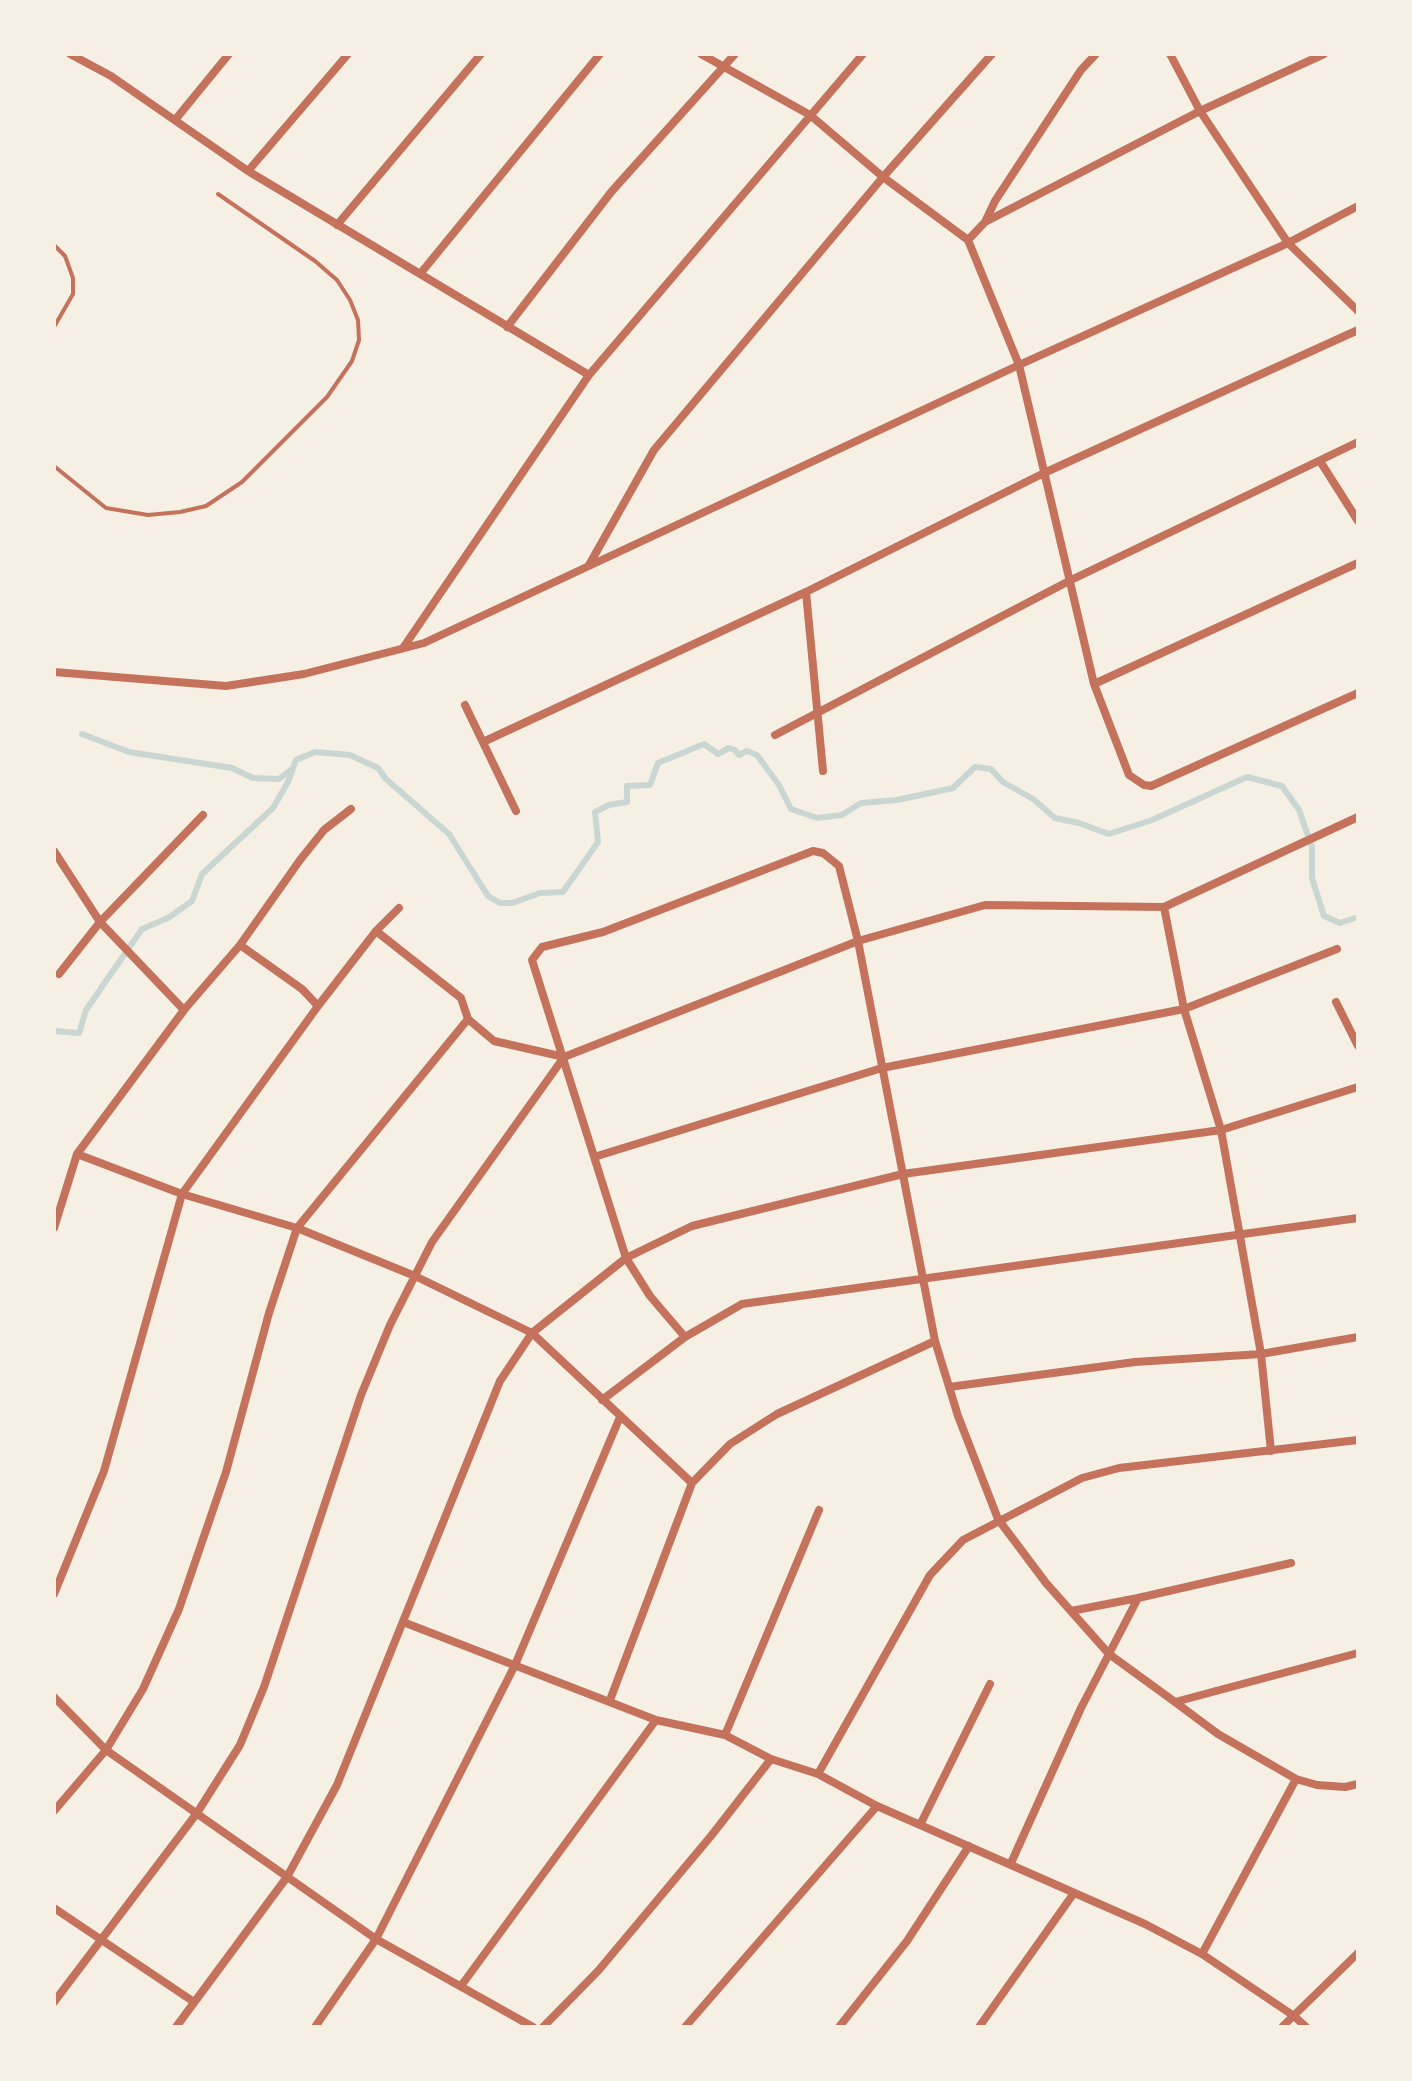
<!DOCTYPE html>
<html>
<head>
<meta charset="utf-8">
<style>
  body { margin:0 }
  #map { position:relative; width:1412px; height:2081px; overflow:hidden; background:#f6efe4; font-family:"Varela Round",sans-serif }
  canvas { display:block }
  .frame { position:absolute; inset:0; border:56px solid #f6efe4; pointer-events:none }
</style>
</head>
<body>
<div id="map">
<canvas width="1412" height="2081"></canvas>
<div class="frame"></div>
</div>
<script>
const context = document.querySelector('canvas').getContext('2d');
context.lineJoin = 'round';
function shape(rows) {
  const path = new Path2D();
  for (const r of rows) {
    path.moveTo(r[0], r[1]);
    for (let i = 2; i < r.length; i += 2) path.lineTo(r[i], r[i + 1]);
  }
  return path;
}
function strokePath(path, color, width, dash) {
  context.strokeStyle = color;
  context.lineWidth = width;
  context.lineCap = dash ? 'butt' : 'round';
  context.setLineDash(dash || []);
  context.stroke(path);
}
strokePath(shape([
  [82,734,129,752,232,768,253,778,279,779,293,768],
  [54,1031,79,1033,86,1010,142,929,168,918,192,901,202,874,273,808,288,782,296,760,315,752,350,755,378,768,386,779,449,834,488,896,500,903,512,903,540,893,563,892,598,842,595,812,609,805,627,802,627,786,650,785,658,763,704,744,718,754,729,748,735,750,739,755,747,751,757,755,779,785,791,809,817,818,842,815,861,803,897,800,953,788,975,767,991,769,1003,782,1033,799,1055,818,1079,823,1109,834,1152,820,1247,777,1282,786,1299,810,1312,847,1312,878,1324,916,1340,923,1358,917]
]), '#c9d6d2', 6);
strokePath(shape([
  [54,245,65,256,73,278,73,294,54,327],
  [54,466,106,508,148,515,180,512,206,506,242,482,327,397,352,361,359,340,358,320,350,300,337,280,315,261,218,194]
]), '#c5725c', 4);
strokePath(shape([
  [70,54,111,76,248,171,589,375],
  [701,54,810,115,883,177,968,240,1019,365,1094,684,1129,775,1144,785,1151,786,1358,693],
  [1170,54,1200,111,1288,243,1358,311],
  [175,120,229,54],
  [248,171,348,54],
  [985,222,995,201,1081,70,1096,54],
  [337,225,481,54],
  [968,240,985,222,1200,111,1324,54],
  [420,274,600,54],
  [507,327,612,191,735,54],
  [1320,461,1358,521],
  [589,565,654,450,883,177,992,54],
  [806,592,823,771],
  [403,648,589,375,863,54],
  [54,672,226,686,304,674,424,643,1019,365,1288,243,1358,206],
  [1094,684,1358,563],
  [465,705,516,811],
  [775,735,1069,581,1358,442],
  [483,742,806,592,1044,473,1358,330],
  [54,851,100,922,184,1010],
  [1164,907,1184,1009,1221,1130,1261,1354,1271,1451],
  [376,931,461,998,468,1019,494,1041,564,1057,858,941,985,905,1164,907,1358,817],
  [240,945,302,989,318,1006],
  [59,974,100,922,203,815],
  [1336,1002,1358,1046],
  [77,1154,182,1194,297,1228,415,1276,532,1333,692,1483],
  [594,1157,882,1068,1184,1009,1337,949],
  [54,1228,77,1154,184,1010,240,945,300,860,324,830,351,809],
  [685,1337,650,1296,626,1258,532,960,542,947,603,932,813,851,823,853,839,866,858,941,935,1341,958,1416,998,1519,1046,1583,1109,1654,1175,1702,1218,1734,1296,1779,1317,1785,1345,1787,1358,1784],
  [949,1387,1135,1362,1261,1354,1358,1337],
  [602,1400,685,1337,742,1304,1358,1218],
  [54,1594,104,1471,182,1194,318,1006,376,931,399,908],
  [1071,1611,1138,1598],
  [403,1622,656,1720,725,1735,771,1759,818,1774,877,1806,1145,1924,1202,1954,1294,2016,1306,2027],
  [54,1697,106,1750,376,1939,533,2027],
  [610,1700,692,1483,730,1444,777,1414,935,1341],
  [1175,1702,1358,1653],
  [725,1735,819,1510],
  [818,1774,930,1575,963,1540,1082,1478,1119,1468,1358,1440],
  [54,1811,106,1750,143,1689,179,1609,226,1472,269,1313,297,1228,468,1019],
  [920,1825,990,1684],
  [1011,1863,1081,1708,1138,1598,1291,1563],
  [54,1908,194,2002],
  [1202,1954,1296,1779],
  [461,1986,656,1720],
  [54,2002,197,1813,240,1745,264,1687,361,1395,390,1325,432,1242,564,1057],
  [176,2027,287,1877,337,1785,500,1381,532,1333,626,1258,692,1226,903,1174,1221,1130,1358,1087],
  [315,2027,376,1939,515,1665,620,1417],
  [543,2027,598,1971,711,1836,771,1759],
  [685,2027,877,1806],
  [839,2027,907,1941,969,1846],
  [979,2027,1074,1893],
  [1282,2027,1358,1953]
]), '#c5725c', 8);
</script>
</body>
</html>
